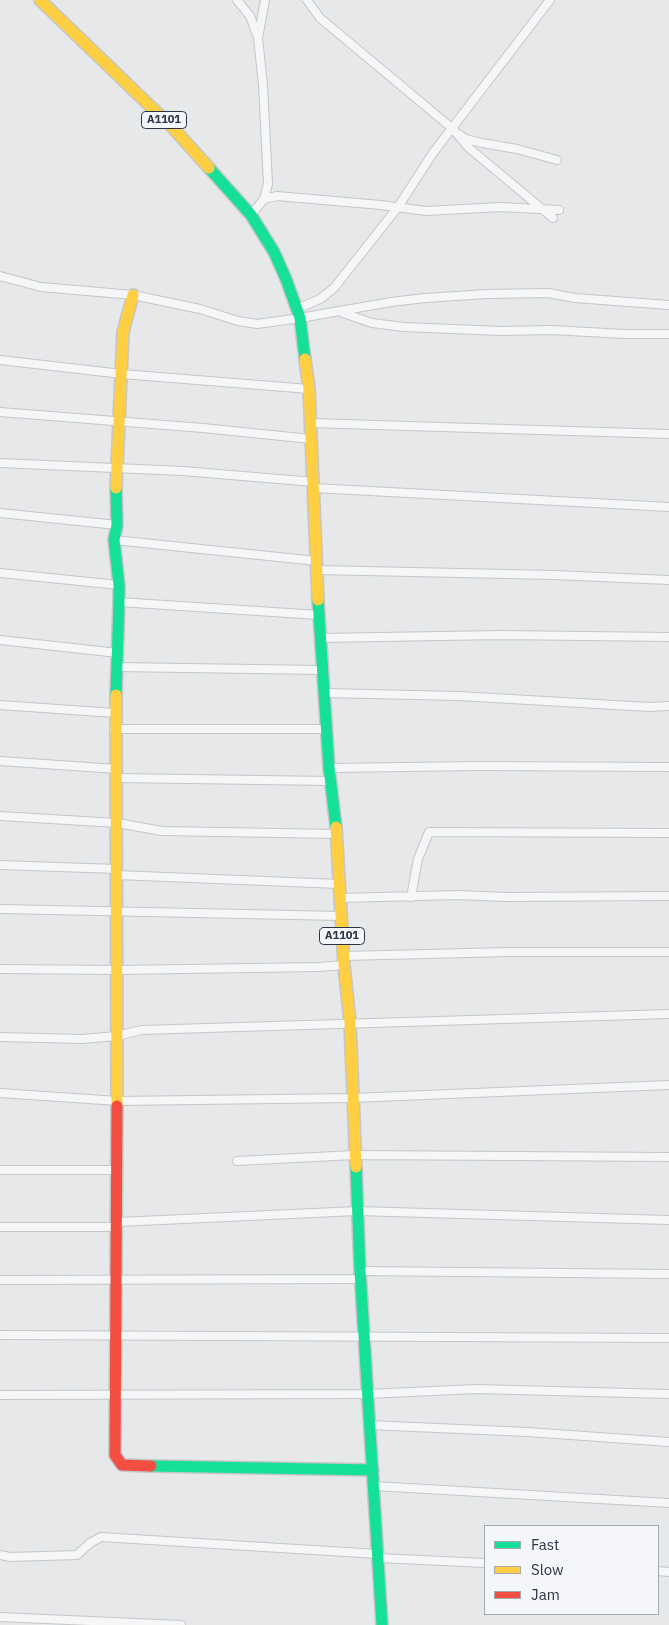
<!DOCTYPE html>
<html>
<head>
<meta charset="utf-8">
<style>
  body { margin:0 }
  #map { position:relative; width:669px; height:1625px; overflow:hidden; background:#e6e8ea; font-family:"IBM Plex Sans",sans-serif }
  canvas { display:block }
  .legend { position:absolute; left:484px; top:1525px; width:175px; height:90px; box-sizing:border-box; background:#f4f6f9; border:1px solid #a4a8b1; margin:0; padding:6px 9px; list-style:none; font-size:15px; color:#2b3445 }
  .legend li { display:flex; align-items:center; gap:10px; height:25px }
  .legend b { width:25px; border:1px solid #a4a8b1 }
</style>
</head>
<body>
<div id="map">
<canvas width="669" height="1625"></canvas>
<ul class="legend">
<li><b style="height:6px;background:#16e098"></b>Fast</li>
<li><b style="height:6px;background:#ffcf43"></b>Slow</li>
<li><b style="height:6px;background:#f24e42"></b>Jam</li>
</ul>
</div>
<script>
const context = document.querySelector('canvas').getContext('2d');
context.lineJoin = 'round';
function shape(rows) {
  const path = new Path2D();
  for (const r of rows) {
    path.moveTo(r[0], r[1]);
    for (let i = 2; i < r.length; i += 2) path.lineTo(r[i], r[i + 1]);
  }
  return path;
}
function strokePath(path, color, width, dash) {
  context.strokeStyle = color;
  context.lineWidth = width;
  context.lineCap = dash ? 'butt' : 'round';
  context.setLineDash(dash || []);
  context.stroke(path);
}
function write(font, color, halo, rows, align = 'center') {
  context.font = font + ' "IBM Plex Sans",sans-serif';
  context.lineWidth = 4.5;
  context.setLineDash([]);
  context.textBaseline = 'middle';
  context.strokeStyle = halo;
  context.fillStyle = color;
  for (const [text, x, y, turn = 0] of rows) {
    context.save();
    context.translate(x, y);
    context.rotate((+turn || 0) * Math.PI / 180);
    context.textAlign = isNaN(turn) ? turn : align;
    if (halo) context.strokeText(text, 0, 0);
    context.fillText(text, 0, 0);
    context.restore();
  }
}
const street = shape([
  [237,0,250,16,257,35],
  [307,0,320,18,453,129,469,148,553,218],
  [460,135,466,139,482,143,517,149,557,160],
  [264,199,277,196,381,205,426,211,500,207,559,210],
  [251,215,264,199,268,184,263,85,258,38,265,0],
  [0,276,41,287,133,295,200,309,238,321,257,324,300,318,391,302,425,298,487,294,548,293,575,298,669,305],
  [297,309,320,299,334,288,398,207,433,153,550,0],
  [343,313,372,323,404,327,501,331,551,330,625,334,669,334],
  [0,360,122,374,309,389],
  [0,412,203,428,311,439],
  [311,423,669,434],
  [0,463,183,471,314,482],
  [314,488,669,507],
  [0,513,117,525],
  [114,540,317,561],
  [317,570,554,575,669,580],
  [0,573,119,585],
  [119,602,319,615],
  [320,638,501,635,669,637],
  [0,640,118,653],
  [117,667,322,670],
  [324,693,459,696,649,707,669,706],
  [0,705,115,713],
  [114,729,327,729],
  [0,761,117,769],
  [329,768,479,766,669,767],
  [117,778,331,781],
  [0,816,117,823,162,831,337,834],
  [0,865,117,869],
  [117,875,339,884],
  [411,897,418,859,429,832,669,833],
  [341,898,458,895,506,897,669,896],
  [0,909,341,916],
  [343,956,509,952,669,952],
  [0,969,118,970,319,967,344,965],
  [0,1037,82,1039,117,1036,141,1030,669,1014],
  [0,1093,118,1101,352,1098,669,1085],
  [237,1161,354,1155,669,1157],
  [0,1170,118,1170],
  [118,1222,357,1211,669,1220],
  [0,1227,118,1227],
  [360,1271,669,1274],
  [0,1280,361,1279],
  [0,1335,669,1338],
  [0,1395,367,1394,476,1389,669,1394],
  [369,1425,528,1432,669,1442],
  [374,1486,669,1503],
  [0,1555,10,1557,77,1555,90,1543,101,1537,378,1554],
  [379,1558,485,1563],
  [658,1571,669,1572],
  [0,1617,181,1625]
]);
const fast = shape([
  [209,168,251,215,274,252,286,279,300,318,305,359],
  [318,600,329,768,336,827],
  [116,695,119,602,119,585,114,540,117,525,116,488],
  [356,1167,360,1271,382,1625],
  [151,1466,373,1470]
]);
const slow = shape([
  [40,0,174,129,209,168],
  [305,359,309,389,318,600],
  [116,488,123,332,133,295],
  [116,695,117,1106],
  [336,827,344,965,350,1022,356,1167]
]);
const jam = shape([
  [117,1106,115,1455,122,1465,151,1466]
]);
strokePath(street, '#c4c6c8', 10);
strokePath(fast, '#c4c6c8', 14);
strokePath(slow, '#c4c6c8', 14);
strokePath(jam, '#c4c6c8', 14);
strokePath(street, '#f5f6f7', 8);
strokePath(fast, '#16e098', 11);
strokePath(slow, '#ffcf43', 11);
strokePath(jam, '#f24e42', 11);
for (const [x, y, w] of [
  [164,120,45],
  [342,936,45]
]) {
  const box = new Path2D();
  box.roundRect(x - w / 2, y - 8.5, w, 17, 4);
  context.fillStyle = '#f4f6f9';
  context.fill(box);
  strokePath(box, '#2b3445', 1);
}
write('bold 11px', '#2b3445', null, [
  ["A1101",164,120],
  ["A1101",342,936]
]);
</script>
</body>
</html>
